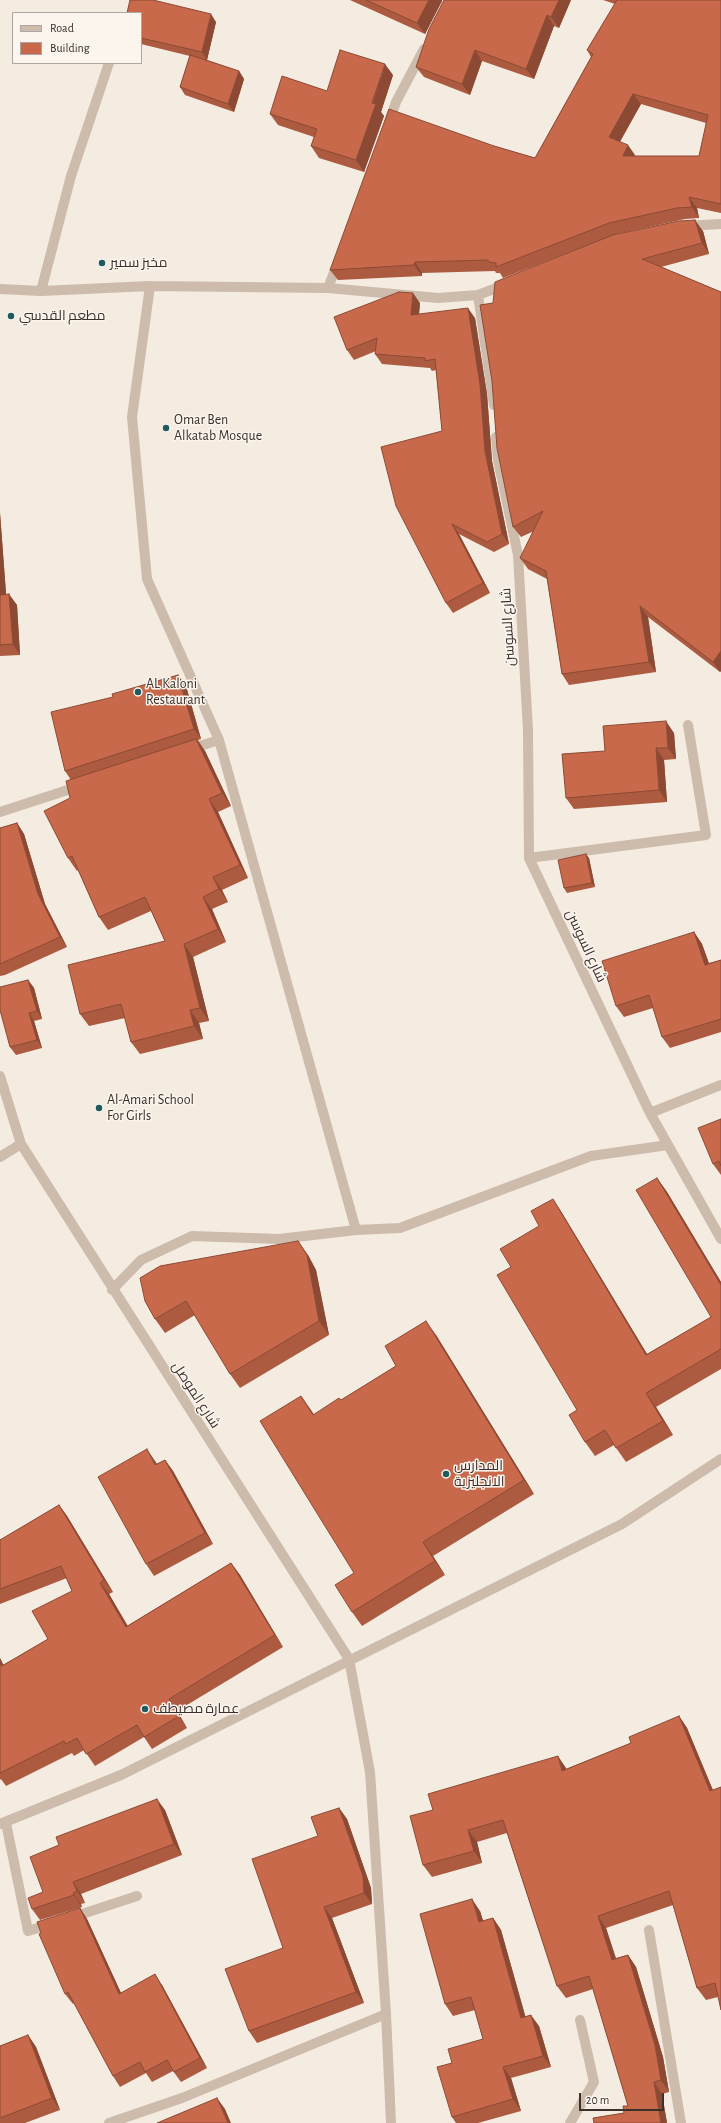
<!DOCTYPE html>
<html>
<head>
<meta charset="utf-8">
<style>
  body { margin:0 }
  #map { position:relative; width:721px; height:2123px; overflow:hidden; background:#f4ebe1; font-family:"Alegreya Sans",sans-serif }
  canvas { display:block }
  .legend { position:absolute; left:12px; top:12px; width:130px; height:52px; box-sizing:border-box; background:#fbf5ee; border:1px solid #aea6a0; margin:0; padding:5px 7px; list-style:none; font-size:12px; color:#3b302b }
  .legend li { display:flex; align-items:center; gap:8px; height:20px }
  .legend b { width:20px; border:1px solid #aea6a0 }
  .scale { position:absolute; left:579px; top:2093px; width:85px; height:18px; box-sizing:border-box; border:2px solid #3b302b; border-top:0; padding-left:5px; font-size:12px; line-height:14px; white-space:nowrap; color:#3b302b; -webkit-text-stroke:3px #fbf5ee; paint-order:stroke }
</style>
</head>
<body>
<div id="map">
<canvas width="721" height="2123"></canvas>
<ul class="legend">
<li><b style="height:5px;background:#cdbbac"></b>Road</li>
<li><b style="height:11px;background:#c8694b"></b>Building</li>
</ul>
<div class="scale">20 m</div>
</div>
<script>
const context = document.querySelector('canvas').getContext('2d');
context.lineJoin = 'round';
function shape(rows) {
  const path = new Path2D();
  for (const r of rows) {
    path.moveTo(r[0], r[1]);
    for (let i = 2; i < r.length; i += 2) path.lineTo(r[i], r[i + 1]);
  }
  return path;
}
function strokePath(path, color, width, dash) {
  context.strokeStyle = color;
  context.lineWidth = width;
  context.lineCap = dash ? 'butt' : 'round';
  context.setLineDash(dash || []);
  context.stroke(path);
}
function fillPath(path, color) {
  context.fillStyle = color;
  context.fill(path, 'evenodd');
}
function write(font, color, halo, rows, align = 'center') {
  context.font = font + ' "Alegreya Sans",Cairo,sans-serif';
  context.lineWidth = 3;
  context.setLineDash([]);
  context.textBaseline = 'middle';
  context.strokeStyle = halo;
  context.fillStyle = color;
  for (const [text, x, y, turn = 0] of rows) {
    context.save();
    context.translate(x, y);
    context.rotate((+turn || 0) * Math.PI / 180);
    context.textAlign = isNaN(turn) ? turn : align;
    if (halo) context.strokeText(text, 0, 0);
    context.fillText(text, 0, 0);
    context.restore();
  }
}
strokePath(shape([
  [389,123,396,102,424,49],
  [685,226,721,224],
  [338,262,328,288,438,298,478,295],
  [150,286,132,417,147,579,219,740],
  [0,289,41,291,150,286,328,288],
  [41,291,71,176,109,63],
  [494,405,478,295,507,284],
  [496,437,498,460,518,555,528,730,529,858,650,1113,721,1085],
  [190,749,219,740,356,1230],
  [0,812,80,786],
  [529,858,706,835,688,725],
  [0,1076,21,1144,349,1659,370,1772,386,2014,391,2123],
  [650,1113,721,1239],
  [0,1157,21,1144],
  [112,1290,141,1260,192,1236,279,1239,356,1230,400,1228,591,1156,668,1145],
  [6,1823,28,1931,51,1924],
  [0,1824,121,1775,622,1524,721,1459],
  [70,1918,137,1896],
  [649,1930,681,2123],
  [109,2123,182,2098,386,2014],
  [570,2123,594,2082,580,2020]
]), '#cdbbac', 10);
fillPath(shape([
  [350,0,442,0,442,1,425,34],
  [571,0,559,28,554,26,534,79,482,61,470,95,424,77,416,67],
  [603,0,721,0,721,213,697,208,699,218,685,219,617,234,503,278,500,273,496,273,495,271,422,273,422,276,338,280,330,270,494,146,535,158,591,57,587,50,615,4],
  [641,104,706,123,699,156,635,156,620,142],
  [141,13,216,22,207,60,239,71,244,79,234,112,185,95,180,87,190,56,141,44],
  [393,75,381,112,384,116,364,172,319,158,311,146,314,137,278,125,270,114,327,91],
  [703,231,709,254,661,267,721,292,721,671,720,672,648,617,656,672,569,685,562,674,547,579,528,569,520,558,534,531,521,537,513,527,493,303],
  [420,303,419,314,475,318,487,394,492,461,509,544,494,552,459,534,490,593,453,613,446,603,442,431,436,370,432,371,430,368,382,364,375,354,376,351,354,360,347,350],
  [0,513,6,594,17,605,20,655,0,656],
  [186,686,201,739,198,740,205,751,231,806,218,812,248,878,222,890,228,902,212,909,226,942,193,957,209,1021,199,1023,203,1039,140,1054,131,1042,125,1018,89,1026,80,1014,165,941,151,911,108,930,99,917,78,870,77,871,68,858,71,780,65,771],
  [674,733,676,759,664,760,667,802,574,809,566,798,605,751],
  [17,823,24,834,45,904,67,947,5,975,0,976,0,828],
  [589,858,595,887,567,893,564,888],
  [694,932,702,944,709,963,721,960,721,1032,670,1048,662,1037,653,1008,624,1017,616,1006],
  [28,980,34,988,42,1019,34,1021,42,1048,16,1055,10,1047],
  [721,1119,721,1175,713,1164],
  [657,1178,667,1192,721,1282,721,1369,656,1407,673,1435,626,1462,614,1445,595,1456,585,1442,577,1410,511,1267,539,1226,553,1199,562,1213,647,1354,711,1317],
  [308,1255,316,1270,329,1335,240,1388,230,1374,195,1315,165,1333,155,1319,145,1301],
  [436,1335,534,1494,433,1556,445,1575,362,1626,352,1612,354,1573,301,1396,314,1415,341,1400,396,1366],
  [165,1460,173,1471,213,1544,154,1576,146,1564,155,1461,157,1464],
  [59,1505,67,1516,113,1592,109,1594,127,1626,231,1563,240,1575,283,1647,177,1711,187,1728,152,1749,144,1737,95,1766,84,1750,74,1756,72,1753,6,1786,1,1779,0,1780,0,1658,3,1665,48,1639,72,1591,67,1578,0,1604,0,1540],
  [679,1716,687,1728,713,1790,718,1997,706,2000,697,1988,673,1905,606,1928,616,1958,628,1955,636,1967,663,2057,669,2092,662,2094,667,2123,594,2123,624,2113,628,2106,593,1989,566,1998,557,1986,507,1833,477,1842,482,1863,432,1877,423,1865,433,1810,566,1768,566,1769,631,1743],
  [339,1808,347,1819,371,1888,372,1904,332,1918,364,2003,257,2043,249,2031],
  [165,1810,182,1855,81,1894,85,1903,81,1904,82,1907,40,1920,32,1909,43,1892],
  [80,1908,87,1919,121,1993,162,1985,207,2068,181,2082,173,2071,152,2082,146,2073,120,2087,113,2076,74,2003,73,2004,65,1994],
  [480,1911,483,1921,493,1918,501,1930,525,2016,539,2026,551,2067,511,2078,521,2111,478,2123,456,2123,452,2117,452,2063,483,2039,475,2010,453,2016,445,2004],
  [28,2035,36,2047,60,2110,25,2123,0,2123,0,2046]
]), '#ac5a40');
fillPath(shape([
  [429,0,442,0,442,1,425,34,417,23],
  [559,0,571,0,559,28,551,17],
  [211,14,216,22,207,60,202,52],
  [547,15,554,26,534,79,526,69],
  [475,50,482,61,470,95,462,84],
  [385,64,393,75,381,112,384,116,364,172,356,160],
  [239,71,244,79,234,112,228,104],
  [633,94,641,104,616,148,609,137],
  [628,145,635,155,631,167,623,156],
  [689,197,697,208,699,218,692,207],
  [695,220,703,231,709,254,702,243],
  [415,262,422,273,422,276,414,265],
  [413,293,420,303,418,325,411,315],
  [468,308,475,318,487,394,492,461,509,544,502,534,485,451],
  [0,513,7,606,0,596],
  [452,524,459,534,490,593,483,583],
  [9,594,17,605,20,655,13,644],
  [640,606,648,617,656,672,649,662],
  [721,651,721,671,720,672,713,662],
  [178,675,186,686,201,739,194,729],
  [666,721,674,733,676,759,668,748],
  [196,739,205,751,231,806,222,793],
  [656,748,664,760,667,802,659,790],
  [209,799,218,812,248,878,240,865],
  [17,823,24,834,45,904,67,947,60,937,38,894],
  [586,854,589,858,595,887,592,883],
  [213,877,222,890,228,902,219,889],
  [203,897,212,909,226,942,218,929],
  [694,932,702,944,713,976,705,965],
  [184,944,193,957,209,1021,200,1008],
  [28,980,34,988,42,1019,37,1011],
  [190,1010,199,1023,203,1039,194,1026],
  [29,1013,34,1021,42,1048,37,1040],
  [657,1178,667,1192,721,1282,721,1285],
  [553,1199,562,1213,656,1369,646,1355],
  [298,1241,308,1255,316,1270,329,1335,319,1321],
  [426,1321,436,1335,534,1494,524,1480],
  [646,1393,656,1407,673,1435,663,1421],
  [301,1396,311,1410,323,1429,313,1415],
  [147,1449,155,1461,163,1476,155,1465],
  [165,1460,173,1471,213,1544,205,1533],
  [59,1505,67,1516,113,1592,104,1580],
  [423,1542,433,1556,445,1575,435,1561],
  [231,1563,240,1575,283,1647,275,1635],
  [100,1583,109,1594,135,1638,126,1627],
  [0,1658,10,1678,0,1663],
  [169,1699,177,1711,187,1728,179,1716],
  [679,1716,687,1728,718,1803,710,1791],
  [558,1756,566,1768,570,1783,562,1771],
  [157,1799,165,1810,182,1855,174,1844],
  [339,1808,347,1819,371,1888,372,1904,364,1893],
  [468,1830,477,1842,482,1863,474,1851],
  [73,1882,81,1894,85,1903,77,1891],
  [73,1893,81,1904,82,1907,74,1895],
  [472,1899,480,1911,487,1933,479,1922],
  [324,1907,332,1918,364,2003,356,1992],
  [80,1908,87,1919,126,2004,119,1994],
  [598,1916,606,1928,620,1972,612,1960],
  [493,1918,501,1930,529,2029,521,2018],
  [628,1955,636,1967,663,2057,669,2092,661,2080],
  [155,1974,162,1985,207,2068,200,2058],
  [531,2015,539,2026,551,2067,543,2056],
  [28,2035,36,2047,60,2110,52,2098],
  [503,2067,511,2078,521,2111,513,2099],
  [654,2082,662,2094,667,2123,661,2123],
  [217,2098,225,2109,231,2123,228,2123]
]), '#8c4a34');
const building = shape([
  [130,0,153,0,211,14,202,52,141,38,141,13,127,13,130,0],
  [366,0,429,0,417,23,366,0],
  [444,0,559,0,551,17,547,15,526,69,475,50,462,84,416,67,429,29,444,0],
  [617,0,721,0,721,204,689,197,692,207,677,208,609,223,496,267,496,263,489,262,488,260,415,262,414,265,330,270,389,109,494,146,535,158,593,54,587,50,617,0],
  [633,94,708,115,699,156,623,156,628,145,609,137,633,94],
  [340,50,385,64,372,103,376,104,356,160,311,146,317,129,270,114,282,76,327,91,340,50],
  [190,55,239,71,228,104,180,87,190,55],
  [695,220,702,243,642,259,721,292,721,651,713,662,640,606,649,662,562,674,546,571,520,558,543,511,513,527,497,448,492,381,480,305,493,303,495,282,613,235,679,221,695,220],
  [399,292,413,293,411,315,468,308,480,384,485,451,502,534,487,542,452,524,483,583,446,603,396,506,381,447,442,431,435,359,425,361,425,358,375,354,377,338,347,350,334,317,399,292],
  [9,594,13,644,0,645,0,595,9,594],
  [178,675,194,729,65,771,51,712,113,697,112,694,178,675],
  [666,721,668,748,656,748,659,790,566,798,562,754,605,751,603,726,666,721],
  [196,739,222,793,209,799,240,865,213,877,219,889,203,897,218,929,184,944,200,1008,190,1010,194,1026,131,1042,121,1004,80,1014,68,965,165,941,145,897,99,917,72,856,68,858,44,811,70,798,66,781,196,739],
  [17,823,38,894,60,937,0,964,0,828,17,823],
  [586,854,592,883,564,888,558,860,586,854],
  [694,932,705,965,721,960,721,1019,662,1037,649,995,616,1006,602,961,694,932],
  [28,980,37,1011,29,1013,37,1040,10,1047,0,1010,0,987,28,980],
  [721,1119,721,1166,719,1161,713,1164,698,1128,721,1119],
  [657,1178,721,1285,721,1349,646,1393,663,1421,616,1448,605,1430,585,1442,569,1415,577,1410,497,1275,511,1267,500,1249,539,1226,531,1211,553,1199,646,1355,711,1317,636,1190,657,1178],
  [298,1241,307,1255,319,1321,230,1374,186,1301,155,1319,145,1301,140,1278,160,1266,298,1241],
  [426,1321,524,1480,423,1542,435,1561,352,1612,335,1585,354,1573,260,1421,301,1396,313,1415,339,1398,341,1400,396,1366,385,1346,426,1321],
  [147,1449,155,1465,165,1460,205,1533,146,1564,98,1477,147,1449],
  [59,1505,104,1580,100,1583,126,1627,231,1563,275,1635,169,1699,179,1716,144,1737,137,1725,86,1754,77,1738,66,1744,64,1741,0,1773,0,1663,2,1666,48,1639,32,1611,72,1591,61,1566,0,1589,0,1540,59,1505],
  [679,1716,710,1791,721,1787,721,2010,715,1983,697,1988,669,1891,598,1916,612,1960,628,1955,655,2045,661,2080,654,2082,661,2123,594,2123,593,2118,624,2113,623,2106,628,2106,589,1976,557,1986,503,1820,468,1830,474,1851,423,1865,410,1816,433,1810,428,1794,558,1756,562,1771,631,1743,629,1737,679,1716],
  [157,1799,174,1844,73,1882,77,1891,73,1893,74,1895,32,1909,28,1898,43,1892,30,1857,59,1845,56,1837,157,1799],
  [339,1808,363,1876,364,1893,324,1907,356,1992,249,2031,225,1969,283,1948,252,1859,318,1836,311,1817,339,1808],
  [472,1899,479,1922,493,1918,521,2018,531,2015,543,2056,503,2067,513,2099,452,2117,437,2067,452,2063,448,2049,483,2039,471,1997,445,2004,420,1914,472,1899],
  [80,1908,119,1994,155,1974,200,2058,174,2072,167,2060,145,2072,140,2062,113,2076,68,1992,65,1994,39,1934,41,1933,37,1922,80,1908],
  [28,2035,52,2098,0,2118,0,2046,28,2035],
  [217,2098,228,2123,157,2123,217,2098]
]);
fillPath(building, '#c8694b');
strokePath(building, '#8c4a34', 1);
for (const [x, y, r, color] of [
  [102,263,4,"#1f5a5e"],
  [11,316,4,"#1f5a5e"],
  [166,428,4,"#1f5a5e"],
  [138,692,4,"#1f5a5e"],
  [99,1108,4,"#1f5a5e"],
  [446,1474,4,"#1f5a5e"],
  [145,1709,4,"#1f5a5e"]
]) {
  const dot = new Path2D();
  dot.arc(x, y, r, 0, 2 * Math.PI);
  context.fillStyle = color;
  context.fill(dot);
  strokePath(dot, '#fbf5ee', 1.5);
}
write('14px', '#3b302b', '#fbf5ee', [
  ["مخبز سمير",110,263],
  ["مطعم القدسي",19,316],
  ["Omar Ben",174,420],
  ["Alkatab Mosque",174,436],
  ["AL Kaloni",146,684],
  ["Restaurant",146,700],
  ["Al-Amari School",107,1100],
  ["For Girls",107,1116],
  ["المدارس",454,1466],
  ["الانجليزية",454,1482],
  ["عمارة مصيطف",153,1709]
], 'left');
write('14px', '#3b302b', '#fbf5ee', [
  ["شارع السوسن",508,627,-93],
  ["شارع السوسن",586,946,65],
  ["شارع الموصل",196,1395,57]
]);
</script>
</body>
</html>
